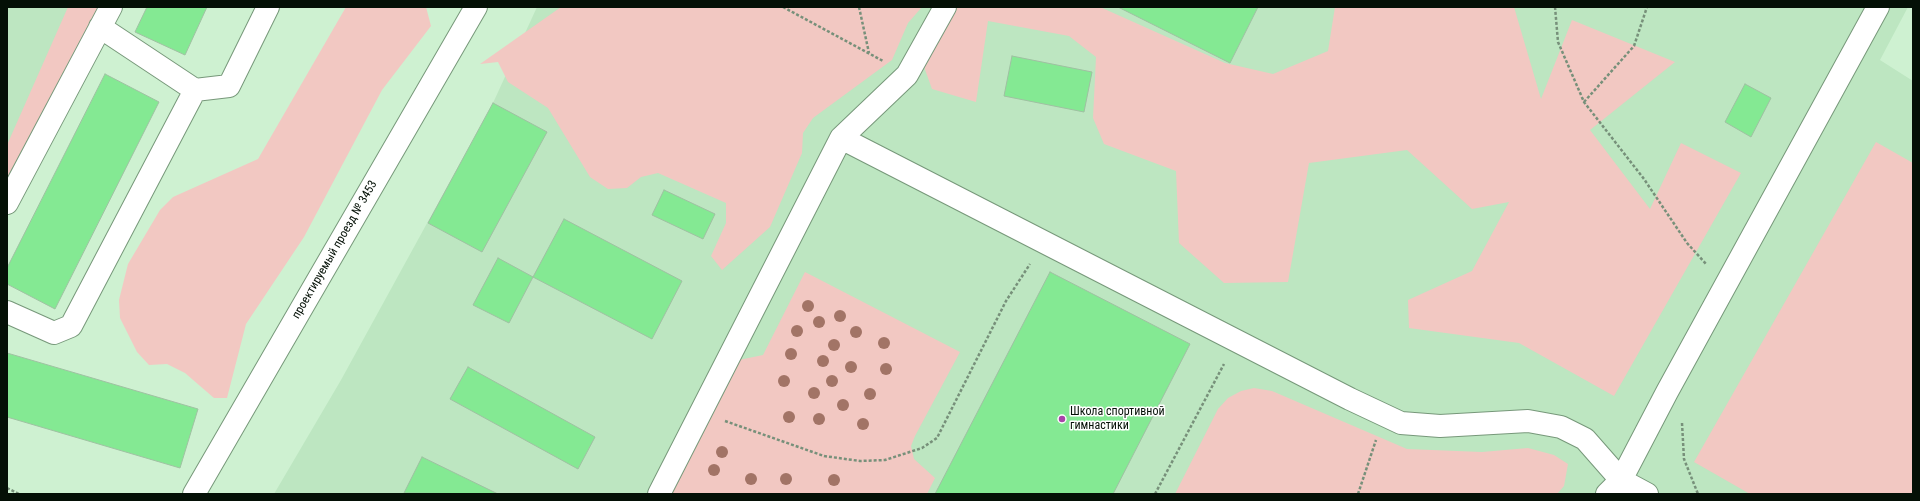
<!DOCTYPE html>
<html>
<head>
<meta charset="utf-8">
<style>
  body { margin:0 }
  #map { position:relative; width:1920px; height:501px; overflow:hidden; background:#cef1d1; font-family:"Roboto Condensed",sans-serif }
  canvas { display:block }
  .frame { position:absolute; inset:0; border:8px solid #041006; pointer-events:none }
</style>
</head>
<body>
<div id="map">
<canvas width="1920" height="501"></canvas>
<div class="frame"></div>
</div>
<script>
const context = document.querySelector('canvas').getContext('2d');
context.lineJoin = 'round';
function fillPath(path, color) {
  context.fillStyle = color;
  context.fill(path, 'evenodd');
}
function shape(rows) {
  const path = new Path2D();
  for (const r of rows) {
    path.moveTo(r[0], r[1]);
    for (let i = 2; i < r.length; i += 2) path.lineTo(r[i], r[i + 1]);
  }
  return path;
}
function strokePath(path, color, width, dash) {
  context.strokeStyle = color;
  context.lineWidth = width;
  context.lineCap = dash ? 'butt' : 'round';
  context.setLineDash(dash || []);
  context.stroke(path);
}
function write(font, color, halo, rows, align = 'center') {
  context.font = font + ' "Roboto Condensed",sans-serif';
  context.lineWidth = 3;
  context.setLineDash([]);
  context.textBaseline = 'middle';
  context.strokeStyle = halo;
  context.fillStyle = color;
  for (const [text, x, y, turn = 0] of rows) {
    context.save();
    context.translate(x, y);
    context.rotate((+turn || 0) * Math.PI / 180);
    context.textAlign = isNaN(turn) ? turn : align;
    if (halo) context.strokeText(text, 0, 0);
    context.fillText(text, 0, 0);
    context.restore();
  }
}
fillPath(shape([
  [7,7,84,7,7,154],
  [537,7,1908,7,1880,60,1913,81,1913,494,274,494,341,380,493,103]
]), '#bde6c1');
fillPath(shape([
  [68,7,120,7,38,120,18,175,7,194,7,145],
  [346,7,426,7,431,26,382,90,304,237,246,324,227,398,214,398,185,373,167,364,149,365,137,352,120,318,119,300,128,264,160,210,173,197,258,159],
  [561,7,922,7,908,23,892,60,813,118,803,133,802,153,770,227,722,270,711,256,726,223,726,203,658,173,641,177,627,188,608,189,590,177,548,108,508,82,498,62,480,64],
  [949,7,1100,7,1225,63,1273,74,1328,51,1335,7,1514,7,1541,99,1572,20,1675,62,1590,130,1650,209,1681,143,1741,173,1614,396,1519,343,1409,328,1408,300,1472,271,1509,202,1472,209,1407,150,1309,163,1288,282,1224,283,1179,243,1176,171,1104,144,1093,118,1096,57,1069,36,988,21,976,102,932,89,923,64],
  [1876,142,1913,163,1913,494,1750,494,1694,462],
  [805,272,960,352,915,436,911,446,914,459,935,478,927,494,666,494,734,361,763,355],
  [1254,388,1272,391,1407,449,1482,452,1528,448,1554,455,1568,464,1564,486,1557,494,1175,494,1218,409,1228,398,1241,391]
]), '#f2c8c2');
const building = shape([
  [147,7,207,7,185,55,135,32,147,7],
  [1118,7,1258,7,1230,63,1118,7],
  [1012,56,1092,72,1084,112,1004,96,1012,56],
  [105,74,159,102,55,309,7,284,7,268,105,74],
  [1745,84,1771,98,1751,137,1725,122,1745,84],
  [493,103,547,132,482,252,428,223,493,103],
  [664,190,715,214,703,239,652,215,664,190],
  [564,219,682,281,652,339,533,277,564,219],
  [498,258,533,277,509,323,473,305,498,258],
  [1050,272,1190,344,1113,494,935,494,1050,272],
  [7,353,198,409,180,468,7,417,7,353],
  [468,367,595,437,578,469,450,399,468,367],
  [422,457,498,494,404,493,422,457]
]);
fillPath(building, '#84e993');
strokePath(building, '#9fc1a2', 1);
const minor = shape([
  [100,27,195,90,229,86,268,7],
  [841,138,1350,399,1401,423,1440,426,1528,421,1561,427,1585,439,1621,480,1667,392,1878,7],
  [7,203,111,7],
  [7,312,54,333,71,326,195,90],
  [194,494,476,7],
  [659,494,841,138,907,75,945,7],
  [1607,494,1621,480,1647,494]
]);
strokePath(minor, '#77987a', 24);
strokePath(shape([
  [783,7,883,61],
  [859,7,869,53],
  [1555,7,1558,42,1584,102,1644,179,1687,243,1707,265],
  [1584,102,1634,46,1647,7],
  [725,421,824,456,860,461,885,460,922,448,937,438,1006,301,1030,264],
  [1682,423,1684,459,1698,494],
  [7,488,19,494],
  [1155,494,1224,364],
  [1358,494,1376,440]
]), '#77907a', 2.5, [3, 2]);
strokePath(minor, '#fff', 22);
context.fillStyle = '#a27466';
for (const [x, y] of [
  [808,306],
  [840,316],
  [819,322],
  [797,331],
  [856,332],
  [884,343],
  [834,345],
  [791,354],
  [823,361],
  [851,367],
  [886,369],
  [784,381],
  [832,381],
  [814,393],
  [870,394],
  [843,405],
  [789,417],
  [819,419],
  [863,424],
  [722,452],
  [714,470],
  [751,479],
  [786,479],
  [834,480]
]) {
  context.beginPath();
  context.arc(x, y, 6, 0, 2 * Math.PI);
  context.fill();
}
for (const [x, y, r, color] of [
  [1062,419,4,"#a844a9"]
]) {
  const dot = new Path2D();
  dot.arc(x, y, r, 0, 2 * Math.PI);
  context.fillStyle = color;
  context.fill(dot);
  strokePath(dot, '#fff', 1.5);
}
write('12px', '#041006', '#fff', [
  ["проектируемый проезд № 3453",335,250,-60]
]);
write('12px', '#041006', '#fff', [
  ["Школа спортивной",1070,412],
  ["гимнастики",1070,426]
], 'left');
</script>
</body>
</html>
